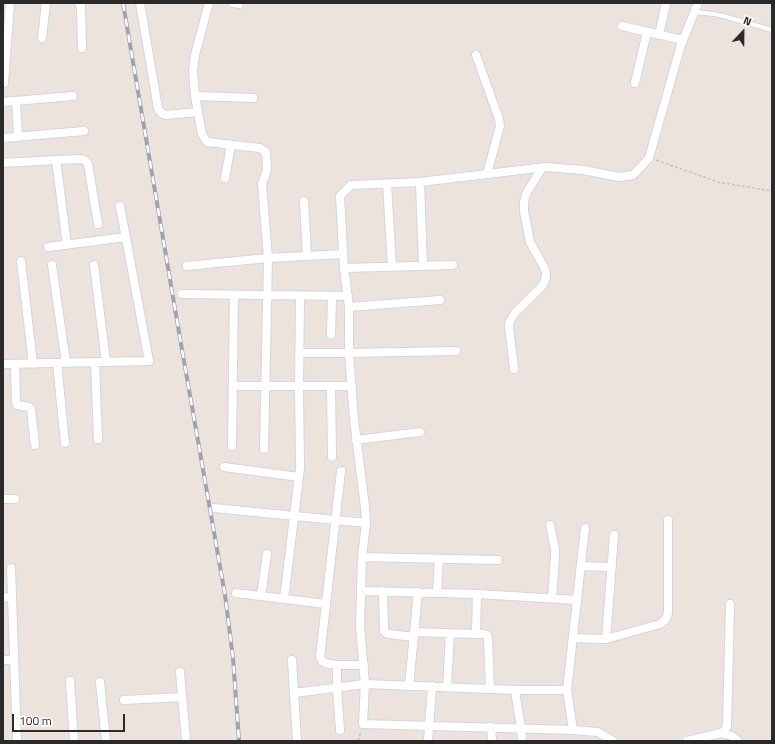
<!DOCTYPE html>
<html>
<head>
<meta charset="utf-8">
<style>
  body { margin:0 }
  #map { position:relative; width:775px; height:744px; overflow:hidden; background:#ece4dc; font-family:"Titillium Web",sans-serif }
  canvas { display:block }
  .frame { position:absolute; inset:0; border:4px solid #2a2a2a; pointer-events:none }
  .north { position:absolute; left:723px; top:12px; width:40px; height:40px; -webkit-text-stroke:3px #fff; paint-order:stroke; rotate:22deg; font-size:11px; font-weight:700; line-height:16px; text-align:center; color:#2a2a2a }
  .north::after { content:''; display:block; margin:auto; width:14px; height:18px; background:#2a2a2a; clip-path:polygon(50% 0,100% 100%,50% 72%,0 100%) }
  .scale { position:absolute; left:12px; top:714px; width:113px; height:18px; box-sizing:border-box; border:2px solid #2a2a2a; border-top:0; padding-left:5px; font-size:12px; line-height:14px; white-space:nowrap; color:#2a2a2a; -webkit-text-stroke:3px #fff; paint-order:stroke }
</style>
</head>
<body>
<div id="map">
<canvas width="775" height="744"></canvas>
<div class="frame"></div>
<div class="north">N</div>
<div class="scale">100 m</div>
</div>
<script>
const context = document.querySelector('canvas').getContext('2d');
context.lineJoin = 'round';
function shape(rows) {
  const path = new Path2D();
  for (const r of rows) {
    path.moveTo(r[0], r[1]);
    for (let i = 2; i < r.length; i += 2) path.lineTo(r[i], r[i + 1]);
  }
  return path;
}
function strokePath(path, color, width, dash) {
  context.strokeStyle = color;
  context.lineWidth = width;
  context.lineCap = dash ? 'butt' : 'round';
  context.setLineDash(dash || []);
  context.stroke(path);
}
const service = shape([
  [695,12,714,14,723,16,772,30]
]);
const minor = shape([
  [79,3,81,7,82,48],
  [140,3,158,108,161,113,166,115,198,112],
  [209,3,195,55,193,70,195,96,202,134,207,142,260,148,266,152,267,170,262,184,268,258,343,254],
  [233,3,239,4],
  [622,26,683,40],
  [659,35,666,3],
  [42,38,46,3],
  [476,55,499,119,500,126,487,174],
  [4,83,10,3],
  [635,83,647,32],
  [195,96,253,98],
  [16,101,18,136],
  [3,102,73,96],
  [3,138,84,131],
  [56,160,67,245],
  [3,163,56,160,82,159,86,161,88,164,98,224],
  [225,178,231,145],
  [420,182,423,266],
  [387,184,392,267],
  [304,201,307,256],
  [48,247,126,237],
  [21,261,33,364],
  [52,265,66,363],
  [94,265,106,362],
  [187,266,268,258,264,449],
  [344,268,453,265],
  [182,294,348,296],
  [349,307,440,300],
  [331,335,332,296],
  [299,353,349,353,456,351],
  [57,363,65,443],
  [95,363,98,439],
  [3,364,149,361,120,206],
  [15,364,16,403,17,405,29,407,31,409,35,445],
  [514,369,509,326,510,321,515,313,541,287,544,283,546,277,546,273,544,267,530,242,524,211,524,203,525,197,527,192,542,168],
  [233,386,352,386],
  [331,386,332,457],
  [356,440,420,432],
  [232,446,234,295],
  [224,467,299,477],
  [341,471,320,657,322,661,325,663,337,665,364,665],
  [3,499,15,499],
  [214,508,366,523],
  [550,525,555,549,555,556,552,598],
  [362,557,498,560],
  [581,566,612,567],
  [11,568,17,741],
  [361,591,477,594,577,600],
  [383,591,384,631,386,633,389,634,414,637],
  [236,593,326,604],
  [437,593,439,559],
  [261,596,267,554],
  [3,597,12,598],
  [284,599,300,468,299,386,300,296],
  [414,632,476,634,484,634,487,635,488,638,490,689],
  [476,634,477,594],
  [573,638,601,639,606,639,660,624,664,621,667,617,668,612,668,520],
  [606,639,614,535],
  [3,660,14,660],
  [292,660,297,741],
  [337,665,337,688,340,730],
  [180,672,186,741],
  [70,681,74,741],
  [100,682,106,741],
  [409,686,418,592],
  [447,687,450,633],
  [515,690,567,690],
  [294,693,365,684,363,724,573,730,598,732,613,741],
  [124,700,182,697],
  [491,727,492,741],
  [573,730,567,690,585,528],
  [721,733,732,736,738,741],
  [428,741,432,686],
  [522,741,521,728,515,690,365,684,360,626,362,557,366,523,365,507,354,419,349,353,349,307,344,268,340,196,351,185,420,182,546,167,583,170,619,177,633,175,649,158,681,45,698,3],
  [687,741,721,733,724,731,727,726,730,604]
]);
strokePath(service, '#d1d5e3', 6);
strokePath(minor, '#d1d5e3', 10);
strokePath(shape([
  [656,160,718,182,772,191],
  [358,741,361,731]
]), '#c3c3c3', 1.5, [3, 2]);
strokePath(service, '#fff', 4);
strokePath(minor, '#fff', 8);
const rail = shape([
  [123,3,181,344,225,595,233,658,239,741]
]);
strokePath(rail, '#9fa2b4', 4);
strokePath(rail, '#fff', 2.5, [8]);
</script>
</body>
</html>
